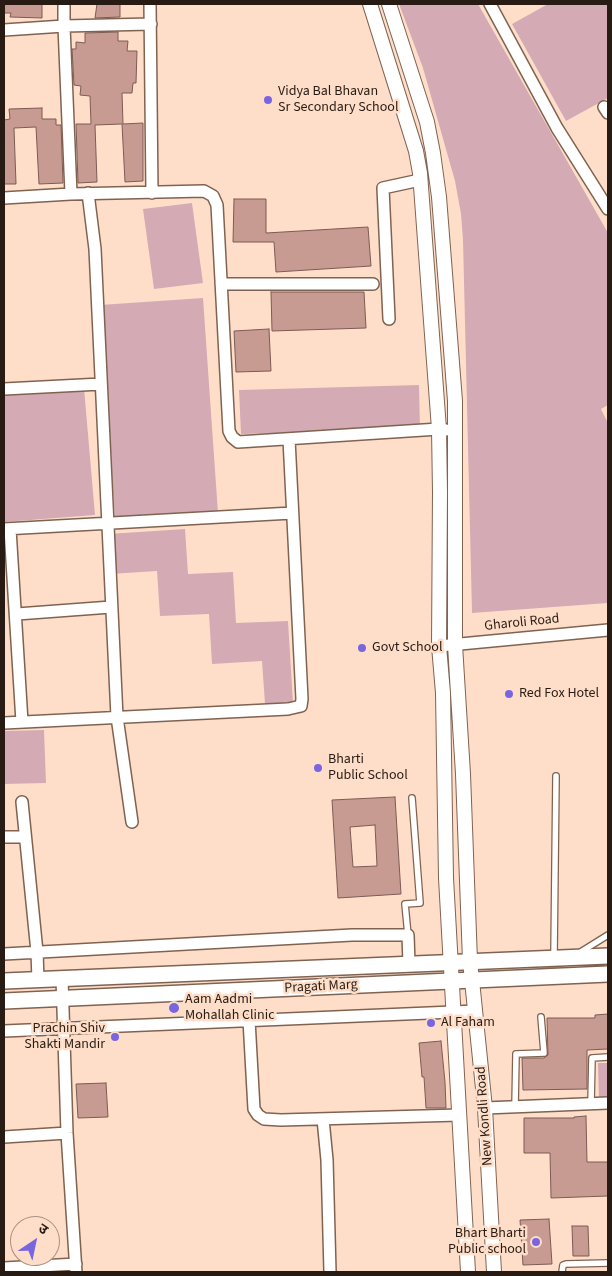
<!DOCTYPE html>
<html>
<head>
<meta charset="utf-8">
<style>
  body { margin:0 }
  #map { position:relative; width:612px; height:1276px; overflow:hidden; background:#ffdec9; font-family:"Source Sans 3","Noto Sans Devanagari",sans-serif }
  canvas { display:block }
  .frame { position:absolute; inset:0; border:5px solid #271b13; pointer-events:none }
  .north { position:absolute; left:10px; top:1216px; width:50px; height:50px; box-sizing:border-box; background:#ffdec9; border:1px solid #a99080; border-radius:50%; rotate:34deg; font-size:14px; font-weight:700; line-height:20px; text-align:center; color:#271b13 }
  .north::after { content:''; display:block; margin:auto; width:18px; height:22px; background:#7a65e0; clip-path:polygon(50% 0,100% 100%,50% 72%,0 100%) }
</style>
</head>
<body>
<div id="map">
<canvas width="612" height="1276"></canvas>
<div class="frame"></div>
<div class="north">उ</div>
</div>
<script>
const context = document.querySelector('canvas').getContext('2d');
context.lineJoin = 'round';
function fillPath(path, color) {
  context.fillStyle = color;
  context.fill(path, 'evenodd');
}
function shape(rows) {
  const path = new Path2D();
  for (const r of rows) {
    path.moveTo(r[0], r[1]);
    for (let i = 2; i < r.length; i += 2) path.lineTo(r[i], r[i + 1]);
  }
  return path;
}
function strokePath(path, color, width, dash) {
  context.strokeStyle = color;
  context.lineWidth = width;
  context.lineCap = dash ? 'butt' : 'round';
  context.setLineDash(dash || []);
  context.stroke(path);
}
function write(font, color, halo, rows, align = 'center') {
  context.font = font + ' "Source Sans 3",sans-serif';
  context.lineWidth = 5;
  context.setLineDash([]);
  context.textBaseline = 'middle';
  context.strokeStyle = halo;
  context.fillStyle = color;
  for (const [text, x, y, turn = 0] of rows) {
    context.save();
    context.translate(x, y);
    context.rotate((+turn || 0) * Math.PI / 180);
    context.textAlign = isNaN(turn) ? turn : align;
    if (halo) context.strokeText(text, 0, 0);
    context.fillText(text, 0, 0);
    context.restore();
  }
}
fillPath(shape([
  [399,4,478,4,608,233,608,405,601,409,608,423,608,603,472,613,463,240,461,214,455,181,423,68],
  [548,4,608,4,608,98,566,121,512,24],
  [192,203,203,283,154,289,143,209],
  [203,298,218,513,115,519,100,305],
  [419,385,420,429,241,434,239,390],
  [84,388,95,515,4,522,4,394],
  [185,529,188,574,233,572,236,623,288,621,293,703,265,704,262,661,212,664,209,614,160,616,157,571,110,574,108,534],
  [44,730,46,783,4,784,4,731],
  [598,1063,608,1063,608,1103,599,1103]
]), '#d4abb4');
const building = shape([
  [4,4,42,4,42,18,10,17,11,13,4,13,4,4],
  [97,4,120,4,120,17,95,18,97,4],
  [118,32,118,41,128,41,127,51,137,51,136,83,133,83,132,93,122,93,123,124,143,123,143,181,125,182,122,124,95,125,97,182,78,183,76,124,91,124,90,96,80,95,81,86,74,85,72,49,76,49,76,42,85,43,85,33,118,32],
  [42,108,42,119,56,119,56,125,61,125,63,183,39,184,36,127,14,128,16,184,4,184,4,120,10,119,9,109,42,108],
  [234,199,266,199,266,233,368,227,371,266,276,272,274,242,233,242,234,199],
  [271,292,364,292,366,328,272,331,271,292],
  [269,329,271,371,236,372,234,331,269,329],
  [395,797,401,894,338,898,332,800,395,797],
  [375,825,377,866,353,867,350,827,375,825],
  [608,1014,608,1049,587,1050,587,1089,523,1090,522,1058,544,1058,548,1055,547,1018,595,1018,595,1015,608,1014],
  [441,1041,445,1082,446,1108,426,1108,424,1077,422,1077,419,1043,441,1041],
  [106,1083,108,1117,78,1118,76,1084,106,1083],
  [586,1116,587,1162,608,1162,608,1196,551,1198,550,1153,524,1153,524,1118,574,1118,574,1117,586,1116],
  [549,1219,552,1264,523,1265,520,1220,549,1219],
  [572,1226,588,1226,589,1256,573,1256,572,1226]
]);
fillPath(building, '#c79a92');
strokePath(building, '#7d5b55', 1);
const service = shape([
  [408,935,405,904,420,903,412,798],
  [579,953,608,935],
  [554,956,556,776],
  [591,1104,592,1058,608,1057],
  [515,1107,516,1054,544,1053,541,1017],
  [562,1272,563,1265,566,1264,608,1263]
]);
const minor = shape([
  [150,4,152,193],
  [490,4,557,128,608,209],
  [4,30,64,26,64,4],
  [604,107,608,113],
  [88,193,95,249,117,717,132,822],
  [71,194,64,26,151,24],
  [4,198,71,194,204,191,213,196,217,205,229,431,232,437,238,442,439,429,446,430],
  [221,284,373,284],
  [389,319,383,188,420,180],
  [4,389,101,384],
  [4,529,292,513],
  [10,529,22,722],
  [17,614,111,607],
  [439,646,608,630],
  [4,723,288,709,301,706,302,699,289,439],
  [22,802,37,952,38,980],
  [4,837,25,837],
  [4,954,352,935,408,935,409,964],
  [62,978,67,1133,76,1272],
  [249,1020,254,1109,258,1115,264,1119,281,1120,459,1115],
  [4,1031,476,1011],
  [485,1108,608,1103],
  [323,1119,327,1160,330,1272],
  [4,1137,67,1133],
  [4,1268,76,1264]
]);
const tertiary = shape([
  [370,4,416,151,420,173,439,429,440,492,439,646,443,693,446,878,468,1272],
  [389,4,427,122,433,153,439,197,455,401,455,645,463,774,470,961,485,1108,494,1272]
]);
const secondary = shape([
  [4,981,608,956],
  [4,1001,608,974]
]);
strokePath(service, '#7f6350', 8);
strokePath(minor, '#7f6350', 14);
strokePath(tertiary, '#7f6350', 16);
strokePath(secondary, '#7f6350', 18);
strokePath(service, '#fff', 5.5);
strokePath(minor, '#fff', 11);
strokePath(tertiary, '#fff', 14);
strokePath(secondary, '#fff', 15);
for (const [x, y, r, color] of [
  [268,100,5,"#7a65e0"],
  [362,648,5,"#7a65e0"],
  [509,694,5,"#7a65e0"],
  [318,768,5,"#7a65e0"],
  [174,1008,6,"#7a65e0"],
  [431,1023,5,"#7a65e0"],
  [115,1037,5,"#7a65e0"],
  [536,1242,5,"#7a65e0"]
]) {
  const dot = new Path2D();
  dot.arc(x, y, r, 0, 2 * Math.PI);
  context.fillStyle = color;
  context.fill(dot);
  strokePath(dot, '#ffdec9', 2);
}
write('14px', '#271b13', '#ffdec9', [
  ["Vidya Bal Bhavan",278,92],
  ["Sr Secondary School",278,108],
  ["Govt School",372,648],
  ["Red Fox Hotel",519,694],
  ["Bharti",328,760],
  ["Public School",328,776],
  ["Aam Aadmi",185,1000],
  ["Mohallah Clinic",185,1016],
  ["Al Faham",441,1023],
  ["Prachin Shiv",105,1029,"right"],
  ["Shakti Mandir",105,1045,"right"],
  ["Bhart Bharti",526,1234,"right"],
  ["Public school",526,1250,"right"]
], 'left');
write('14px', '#271b13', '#ffdec9', [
  ["Gharoli Road",522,623,-6],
  ["Pragati Marg",321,987,-3],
  ["New Kondli Road",485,1116,-94]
]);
</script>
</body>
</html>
